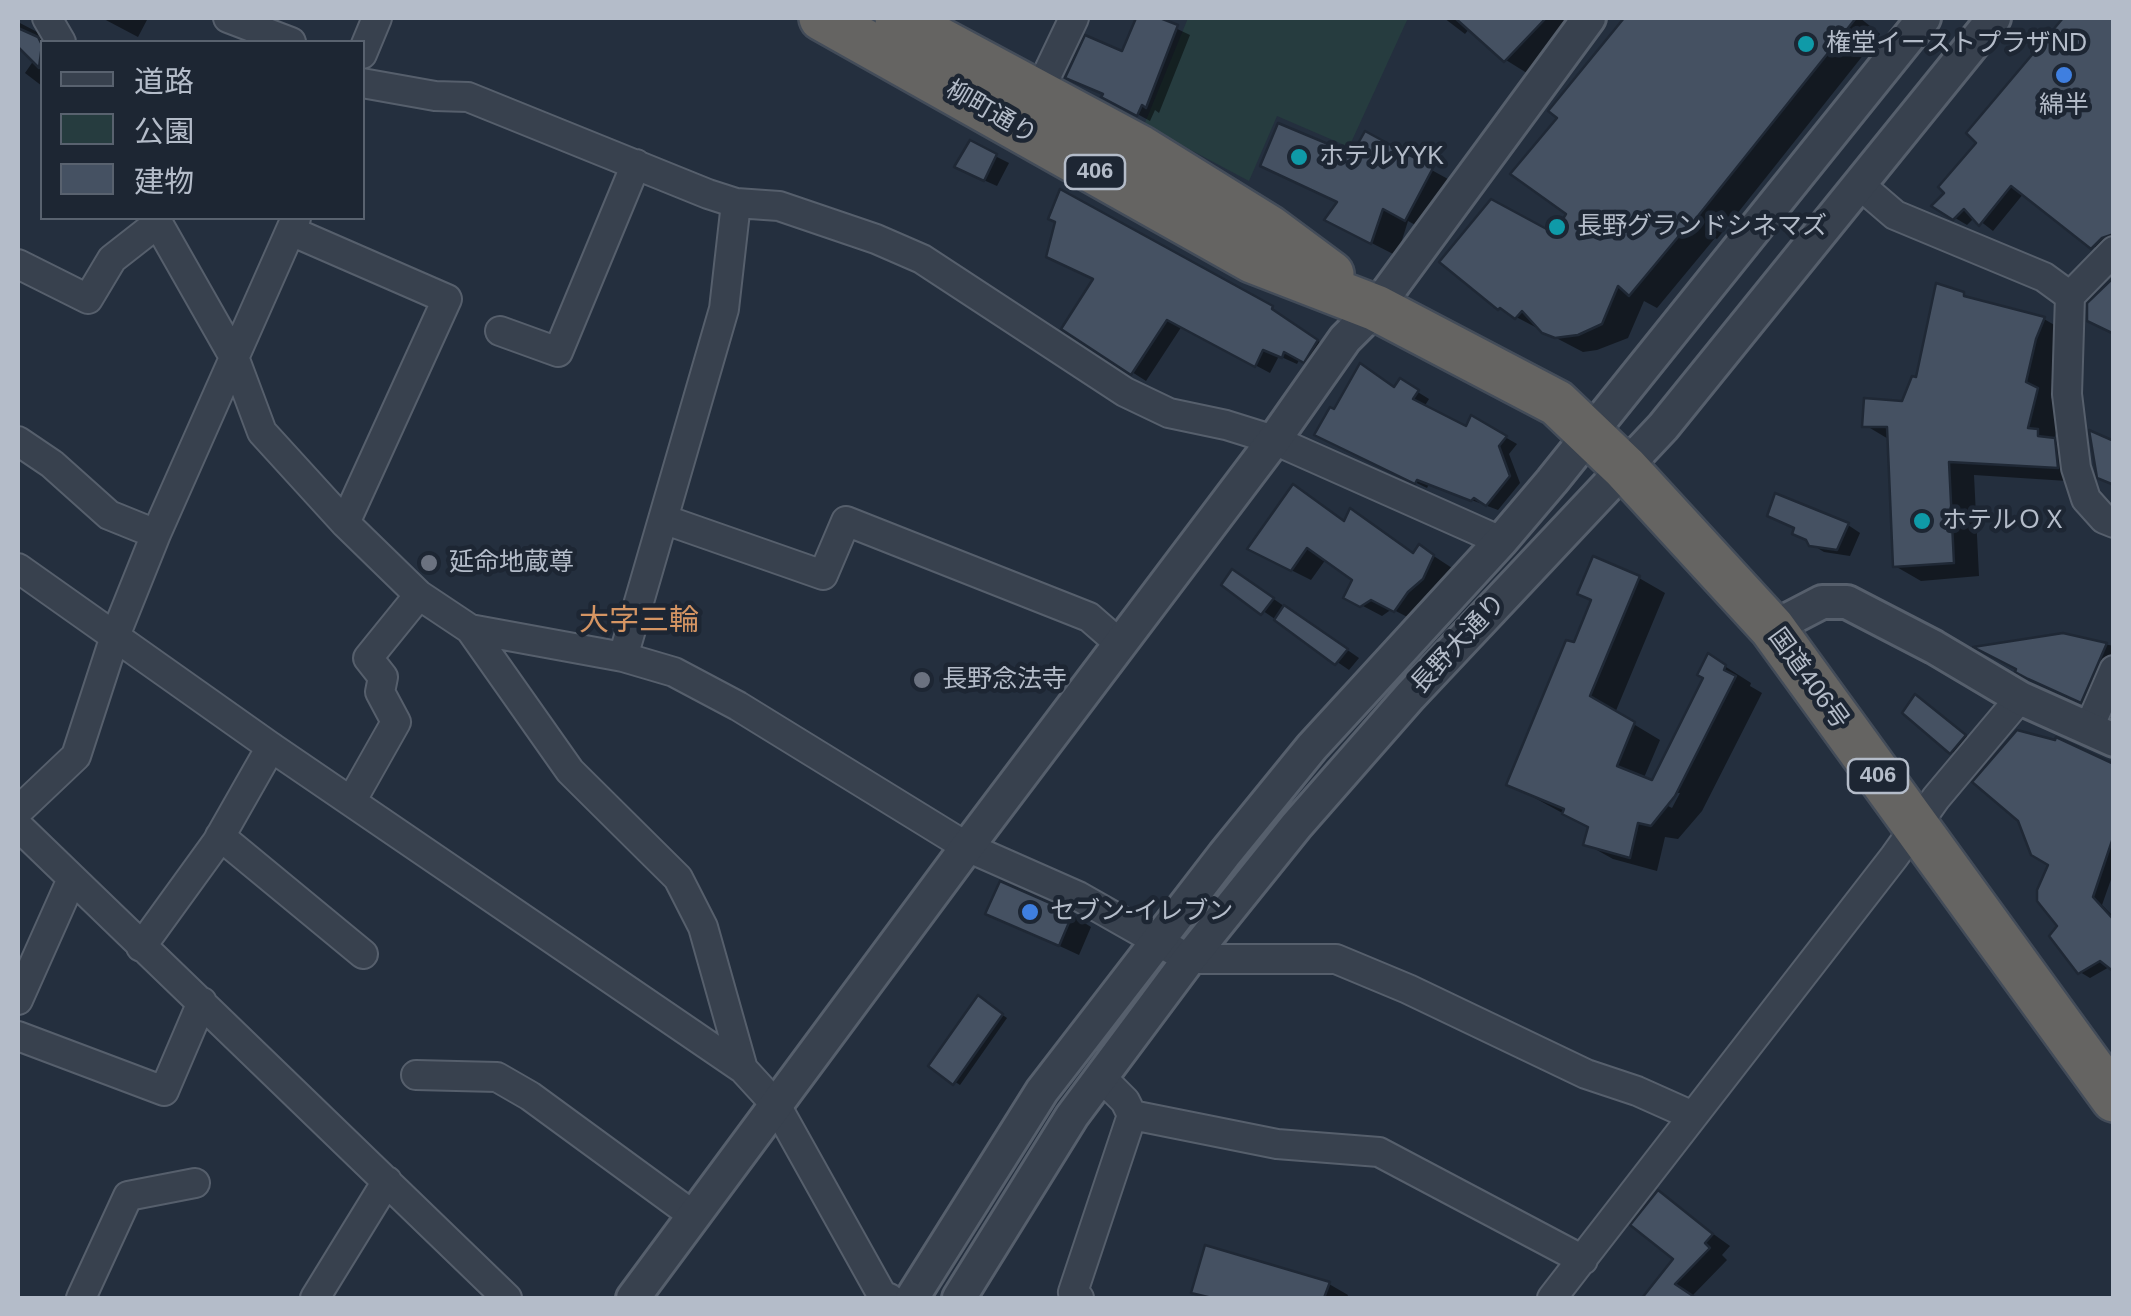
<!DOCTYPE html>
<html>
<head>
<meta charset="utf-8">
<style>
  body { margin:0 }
  #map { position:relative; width:2131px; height:1316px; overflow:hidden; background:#242f3e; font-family:Helvetica,"Noto Sans JP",sans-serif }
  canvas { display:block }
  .frame { position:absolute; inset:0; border:20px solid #b4bcc9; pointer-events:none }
  .legend { position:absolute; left:40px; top:40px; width:325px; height:180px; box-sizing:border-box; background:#1d2633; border:2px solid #59626f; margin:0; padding:12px 18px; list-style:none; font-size:30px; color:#b4bcc9 }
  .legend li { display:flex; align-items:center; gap:20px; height:50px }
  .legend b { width:50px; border:2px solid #59626f }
</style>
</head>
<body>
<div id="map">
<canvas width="2131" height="1316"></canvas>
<div class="frame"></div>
<ul class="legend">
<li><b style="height:12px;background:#38414e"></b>道路</li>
<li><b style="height:28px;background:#263c3f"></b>公園</li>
<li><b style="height:28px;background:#455162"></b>建物</li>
</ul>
</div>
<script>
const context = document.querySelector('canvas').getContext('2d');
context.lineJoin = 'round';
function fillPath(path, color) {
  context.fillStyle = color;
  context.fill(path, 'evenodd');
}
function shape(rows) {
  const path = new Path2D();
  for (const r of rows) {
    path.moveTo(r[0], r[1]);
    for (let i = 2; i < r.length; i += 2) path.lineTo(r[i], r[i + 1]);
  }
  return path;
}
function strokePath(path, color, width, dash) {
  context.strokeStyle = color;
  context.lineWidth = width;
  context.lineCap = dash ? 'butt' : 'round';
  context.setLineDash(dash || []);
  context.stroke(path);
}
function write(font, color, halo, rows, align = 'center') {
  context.font = font + ' Helvetica,"Noto Sans JP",sans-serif';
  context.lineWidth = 9;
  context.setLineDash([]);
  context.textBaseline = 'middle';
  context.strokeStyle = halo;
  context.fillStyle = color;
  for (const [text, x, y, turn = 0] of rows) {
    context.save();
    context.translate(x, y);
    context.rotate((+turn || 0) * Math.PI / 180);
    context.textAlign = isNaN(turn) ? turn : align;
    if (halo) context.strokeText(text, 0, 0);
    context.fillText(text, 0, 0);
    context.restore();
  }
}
fillPath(shape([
  [1188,18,1408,18,1349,147,1277,116,1249,181,1144,125]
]), '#263c3f');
fillPath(shape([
  [102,18,148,18,138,37],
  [1138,18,1154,18,1190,35,1159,113,1155,110,1150,121,1105,96],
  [1444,18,1478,18,1465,34],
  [1487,18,1592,18,1530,75,1506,60,1476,34],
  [1627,18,1860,18,1880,34,1717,239,1715,238,1657,308,1644,301,1628,338,1597,350,1583,352,1499,308,1570,213,1560,118,1551,111],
  [2066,18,2114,18,2114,248,2105,255,2024,193,1993,231,1975,217,1967,225,1935,206,1979,142,1969,133],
  [18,22,41,34,46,42,42,42,42,86,25,73,34,60,18,44],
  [1366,134,1457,184,1430,233,1408,221,1397,256,1352,233,1339,203,1353,158],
  [971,144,1009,163,997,186,970,174],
  [1963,294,1976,302,2044,319,2070,334,2061,355,2051,398,2063,405,2054,440,2080,455,2083,482,1974,475,1979,576,1921,581,1895,566,1890,440,1865,425,1904,404],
  [1272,308,1331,350,1319,369,1300,358,1297,364,1279,356,1270,373,1182,326,1146,381,1065,329],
  [1400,381,1429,399,1424,407,1467,430,1472,418,1517,444,1509,454,1520,483,1498,510,1429,484,1427,488,1328,440,1396,389],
  [1346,523,1415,555,1420,547,1452,568,1442,590,1415,621,1392,609,1382,616,1346,597,1355,579,1326,559,1311,580,1269,559],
  [1848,525,1860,533,1850,556,1824,552,1811,544,1797,528],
  [1639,578,1665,593,1615,713,1660,740,1643,780,1653,784,1706,678,1709,656,1751,683,1750,686,1762,693,1702,811,1678,839,1665,837,1657,871,1613,859,1586,844,1590,828,1509,784,1575,646],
  [1674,793,1680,793,1672,808,1668,806],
  [1224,584,1252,584,1359,658,1349,670],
  [2063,636,2114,646,2114,661,2091,707,2041,684],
  [1928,705,1977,744,1964,759,1952,752],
  [2114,766,2114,871,2102,905,2114,917,2114,968,2111,966,2090,978,2080,972,2061,926],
  [988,913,1072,915,1091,927,1079,955],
  [979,999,1007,1018,960,1085,931,1066],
  [1658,1194,1730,1246,1722,1255,1727,1260,1692,1296,1695,1298,1645,1298,1676,1259],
  [1329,1284,1348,1295,1347,1298,1206,1298,1194,1292]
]), '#0007');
const building = shape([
  [1136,18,1160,18,1178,25,1146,108,1142,105,1137,116,1101,97,1103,94,1065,78,1085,35,1122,51,1136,18],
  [1455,18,1546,18,1504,62,1455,18],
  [1624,18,1856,18,1690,226,1688,225,1629,296,1618,286,1602,324,1578,335,1555,338,1542,333,1522,311,1515,319,1500,308,1498,310,1439,262,1491,199,1554,233,1566,214,1510,174,1557,118,1548,111,1624,18],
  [2063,18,2114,18,2114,234,2102,238,2091,249,2011,186,1979,226,1964,209,1953,220,1931,206,1944,193,1938,187,1976,143,1966,133,2063,18],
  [18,28,38,37,42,45,39,68,18,47,18,28],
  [1278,123,1352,154,1365,131,1433,168,1405,221,1383,209,1371,244,1324,220,1337,202,1260,166,1278,123],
  [970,140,997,154,984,181,954,167,970,140],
  [1060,189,1273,306,1272,309,1318,340,1304,363,1284,352,1282,358,1263,350,1255,367,1167,320,1131,375,1061,329,1093,279,1046,257,1055,222,1048,219,1060,189],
  [2114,277,2114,334,2087,321,2087,303,2114,277],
  [1936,283,1964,292,1964,296,2045,317,2036,339,2026,382,2038,388,2028,428,2038,429,2038,436,2055,438,2058,468,1949,462,1954,563,1893,567,1887,427,1862,427,1864,398,1902,401,1912,376,1916,377,1936,283],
  [1360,363,1394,387,1400,378,1419,390,1413,399,1466,426,1471,415,1507,436,1499,446,1510,476,1486,506,1474,498,1471,501,1417,480,1415,484,1314,435,1330,407,1334,409,1360,363],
  [2089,430,2114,441,2114,485,2097,478,2089,430],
  [1293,484,1344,521,1350,508,1413,553,1419,544,1434,555,1423,579,1408,592,1394,612,1371,600,1360,607,1343,598,1352,580,1307,548,1291,571,1247,549,1293,484],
  [1775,493,1849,523,1837,550,1809,546,1806,540,1792,534,1794,528,1767,516,1775,493],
  [1593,556,1640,576,1590,696,1635,722,1617,766,1652,780,1703,678,1697,675,1708,653,1726,665,1724,670,1736,676,1675,796,1651,826,1638,823,1630,858,1583,845,1588,827,1562,814,1564,809,1506,785,1566,640,1574,642,1591,600,1577,594,1593,556],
  [1232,569,1274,598,1261,615,1221,585,1232,569],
  [1284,605,1348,649,1335,665,1274,620,1284,605],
  [2063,633,2107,643,2081,703,2028,679,2015,672,2016,669,1973,647,2063,633],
  [1915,694,1966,735,1950,754,1902,713,1915,694],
  [2017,730,2055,740,2056,737,2114,764,2114,835,2093,897,2114,920,2114,972,2100,961,2078,974,2049,936,2057,926,2037,901,2037,890,2048,865,2031,855,2018,821,1972,782,2017,730],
  [1000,881,1073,913,1059,946,985,914,1000,881],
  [978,995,1003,1014,953,1085,928,1066,978,995],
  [1658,1190,1713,1234,1705,1243,1710,1248,1675,1284,1696,1298,1642,1298,1673,1259,1630,1225,1658,1190],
  [1205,1245,1330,1282,1324,1298,1212,1298,1191,1293,1205,1245]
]);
fillPath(building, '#455162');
strokePath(building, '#1f2835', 2.5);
const minor = shape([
  [47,18,61,42],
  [228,18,291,42],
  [362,54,377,18],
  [362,83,435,96,468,97,708,194,736,203,779,206,876,239,922,259,1125,392,1169,413,1226,425,1274,440,1501,541],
  [1032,106,1074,18],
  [1860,185,1895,215,2044,277,2070,296],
  [155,218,234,357,262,432,345,523,419,595,470,629,570,771,678,878,703,927,743,1069],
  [291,231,447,299,345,523],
  [2114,251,2070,296,2067,394,2076,468,2086,499,2104,519,2114,523],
  [18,264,88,299,112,259,158,223],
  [500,331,558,352,636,164],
  [18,441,52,464,109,515,156,534],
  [663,519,823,575,846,521,1089,617,1120,644],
  [18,568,271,747,743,1069,776,1105,882,1295,889,1298],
  [470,629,623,657,674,672,738,706,967,847,1078,896,1189,959,1336,959,1408,989,1586,1074,1637,1091,1693,1116],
  [623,657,724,309,736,203],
  [2088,730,2114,670],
  [352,800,396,722,380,692,383,677,368,658,419,595],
  [18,811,76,756,115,636,156,534,296,218],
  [18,826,507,1298],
  [220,836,363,954],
  [141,947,217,842,271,747],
  [18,1000,71,881],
  [18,1036,164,1091,202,1002],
  [416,1075,497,1077,530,1096,694,1216],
  [1132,1115,1277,1144,1379,1152,1583,1260],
  [81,1298,128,1196,195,1183],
  [315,1298,387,1181],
  [1079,1298,1073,1292,1132,1115,1125,1101,1101,1077],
  [1552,1298,1894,857,1936,798,2020,698]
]);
const tertiary = shape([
  [1772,628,1822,602,1847,602,1934,647,2020,698,2114,740],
  [633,1298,967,847,1274,440,1345,339,1376,308,1589,18],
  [912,1298,1042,1091,1224,855,1312,747,1501,541,1552,481,1924,18],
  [959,1298,1072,1116,1189,959,1296,826,1410,696,1663,427,1994,18]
]);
const trunk = shape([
  [822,18,1252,260,1376,308,1557,403,1625,468,1772,628,2114,1099],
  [898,18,1140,148,1269,228,1331,274]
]);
strokePath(minor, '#565f6c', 32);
strokePath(tertiary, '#565f6c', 38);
strokePath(trunk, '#434c59', 50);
strokePath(minor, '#38414e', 28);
strokePath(tertiary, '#38414e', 32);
strokePath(trunk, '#656462', 45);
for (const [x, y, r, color] of [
  [1806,44,10,"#0f9aa8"],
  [2064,75,10,"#3f7fe0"],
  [1299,157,10,"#0f9aa8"],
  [1557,227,10,"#0f9aa8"],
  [1922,521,10,"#0f9aa8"],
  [429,563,10,"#6b7280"],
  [922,680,10,"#6b7280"],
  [1030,912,10,"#3f7fe0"]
]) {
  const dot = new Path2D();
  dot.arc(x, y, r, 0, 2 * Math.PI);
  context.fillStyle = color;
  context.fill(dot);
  strokePath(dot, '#1d2633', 4);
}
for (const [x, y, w] of [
  [1095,172,60],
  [1878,776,60]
]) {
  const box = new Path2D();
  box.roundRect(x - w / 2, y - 17, w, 34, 8);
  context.fillStyle = '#1d2633';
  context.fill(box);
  strokePath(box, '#b4bcc9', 2.5);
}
write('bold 22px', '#b4bcc9', null, [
  ["406",1095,172],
  ["406",1878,776]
]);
write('25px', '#b4bcc9', '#1d2633', [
  ["権堂イーストプラザND",1826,44],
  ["綿半",2064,106,"center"],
  ["ホテルYYK",1319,157],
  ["長野グランドシネマズ",1577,227],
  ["ホテルＯＸ",1942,521],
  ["延命地蔵尊",449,563],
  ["長野念法寺",942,680],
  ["セブン-イレブン",1050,912]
], 'left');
write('25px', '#b4bcc9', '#1d2633', [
  ["柳町通り",991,113,30],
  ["長野大通り",1459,644,-47],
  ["国道406号",1808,679,54]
]);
write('30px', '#d59563', '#1d2633', [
  ["大字三輪",639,622]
]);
</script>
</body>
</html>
